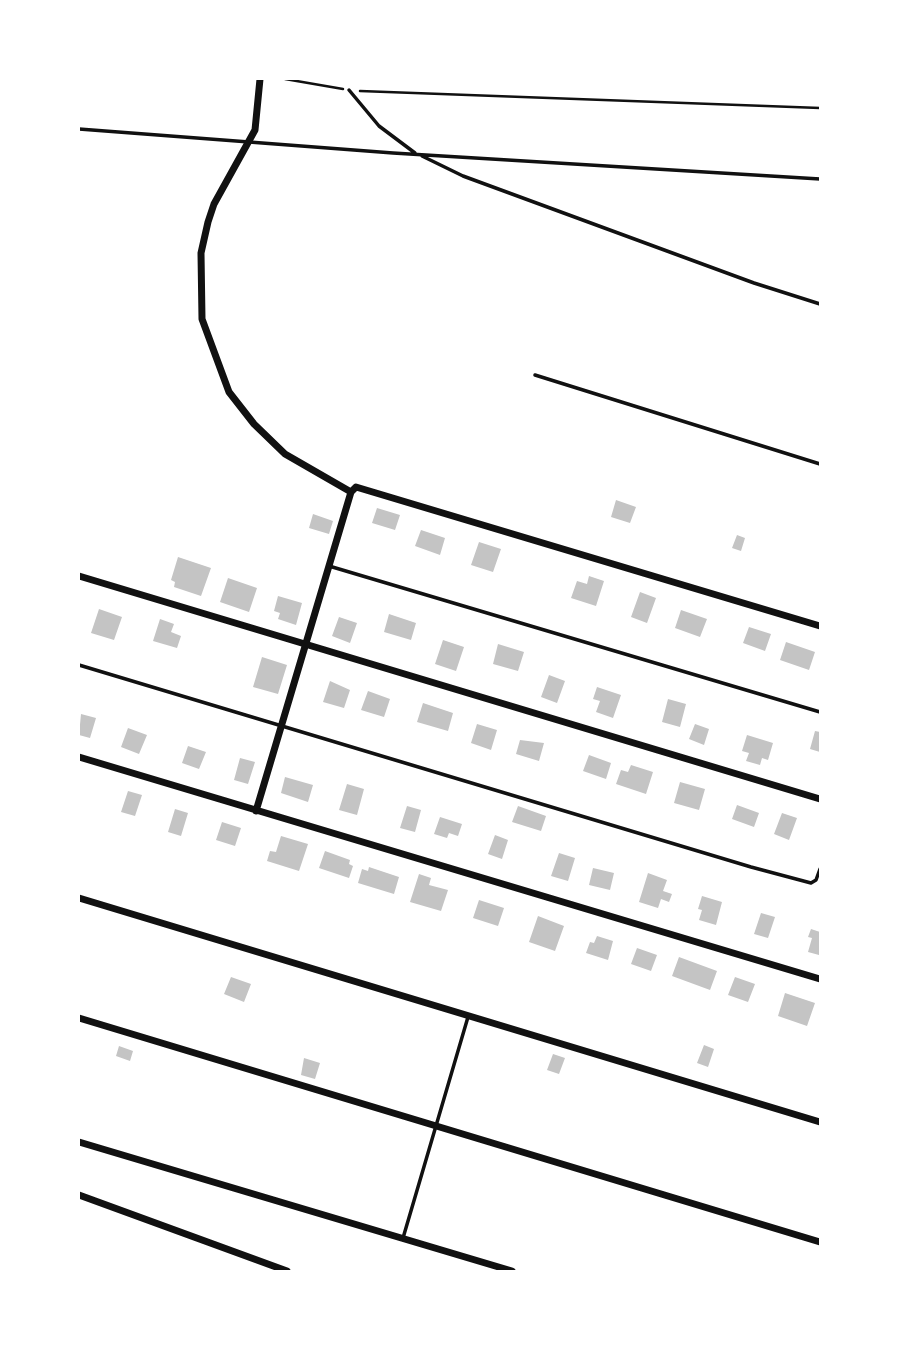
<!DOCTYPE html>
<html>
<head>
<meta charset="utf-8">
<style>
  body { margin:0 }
  #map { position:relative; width:899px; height:1350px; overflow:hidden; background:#fff; font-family:Montserrat,sans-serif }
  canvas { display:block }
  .frame { position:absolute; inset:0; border:80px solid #fff; pointer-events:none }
</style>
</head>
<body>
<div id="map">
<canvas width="899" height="1350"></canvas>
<div class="frame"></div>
</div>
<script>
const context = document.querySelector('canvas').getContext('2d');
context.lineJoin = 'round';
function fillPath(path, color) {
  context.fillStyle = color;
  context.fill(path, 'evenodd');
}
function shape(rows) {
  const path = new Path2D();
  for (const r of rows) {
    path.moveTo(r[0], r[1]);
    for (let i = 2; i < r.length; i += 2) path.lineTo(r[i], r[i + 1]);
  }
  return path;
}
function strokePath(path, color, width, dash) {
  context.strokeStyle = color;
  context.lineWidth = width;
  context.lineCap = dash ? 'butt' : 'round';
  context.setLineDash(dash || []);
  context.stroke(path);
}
fillPath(shape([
  [616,500,636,507,630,523,611,517],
  [377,508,400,515,395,530,372,523],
  [313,514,333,521,329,534,309,528],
  [421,530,445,538,440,555,415,546],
  [737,535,745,538,741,551,732,548],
  [479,542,501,549,493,572,471,565],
  [178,557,211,568,201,596,174,587,175,582,171,580],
  [589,576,604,581,596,606,571,598,577,581,587,584],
  [228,578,257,588,249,612,220,602],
  [640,592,656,598,647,623,631,617],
  [278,596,302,603,296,625,278,619,280,613,274,611],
  [99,609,122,617,114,640,91,633],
  [681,610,707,619,700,637,675,628],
  [389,614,416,623,411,640,384,632],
  [339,617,357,623,350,643,332,636],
  [160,619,174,624,171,632,181,636,177,648,153,641],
  [749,627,771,634,765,651,743,643],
  [443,640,464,647,456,671,435,664],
  [786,642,815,652,809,670,780,660],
  [498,644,524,652,518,671,493,664],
  [262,657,287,665,278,694,253,687],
  [549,675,565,681,557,703,541,697],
  [330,681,350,690,344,708,323,702],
  [597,687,621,695,613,718,596,712,600,701,593,699],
  [368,691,390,699,384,717,361,710],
  [668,699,686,704,680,727,662,722],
  [423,703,453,713,448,731,417,722],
  [81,714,96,718,90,738,79,735],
  [477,724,497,730,491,750,471,743],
  [695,724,709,729,704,745,689,739],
  [128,728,147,735,139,754,121,747],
  [815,731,820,732,820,752,810,749],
  [747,735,773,743,768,760,762,758,760,765,746,761,749,753,742,751],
  [520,740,544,743,539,761,516,754],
  [188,746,206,752,199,769,182,763],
  [589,755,611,763,606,779,583,771],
  [240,758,255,762,248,784,234,780],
  [631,765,653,772,646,794,616,784,621,770,628,772],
  [285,777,313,785,308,802,281,793],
  [680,782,705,789,699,810,674,803],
  [347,784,364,789,357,815,339,810],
  [128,791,142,795,135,816,121,812],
  [737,805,759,813,754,827,732,819],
  [407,806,421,810,415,832,400,828],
  [518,806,546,816,541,831,512,822],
  [175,809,188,813,181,836,168,832],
  [782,813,797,818,789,840,774,834],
  [440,817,462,824,458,836,449,833,447,838,434,834],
  [222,822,241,828,235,846,216,840],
  [495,835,508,840,502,859,488,854],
  [281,836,308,844,299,871,267,861,270,851,276,852],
  [325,851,350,860,349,864,353,866,349,878,319,868],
  [559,853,575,858,568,881,551,876],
  [369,867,399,877,394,894,358,883,362,869,368,871],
  [593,868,614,873,610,890,589,885],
  [648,873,667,880,663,891,672,894,669,902,661,899,658,908,639,902],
  [419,874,431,878,429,885,448,890,441,911,410,902],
  [702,896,722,902,716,925,699,920,702,910,698,909],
  [479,900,504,908,498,926,473,918],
  [761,913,775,917,768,938,754,934],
  [538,916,564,926,555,951,529,942],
  [811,929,820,932,819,955,808,952,812,938,808,937],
  [597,936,613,941,608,960,586,953,590,942,594,943],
  [637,948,657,955,651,971,631,964],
  [679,957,717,971,710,990,672,976],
  [231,977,251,984,244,1002,224,994],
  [735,977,755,984,748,1002,728,995],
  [785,993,815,1003,807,1026,778,1016],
  [704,1045,714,1049,708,1067,697,1063],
  [119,1046,133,1051,130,1061,116,1056],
  [553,1054,565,1058,559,1074,547,1070],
  [304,1058,320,1063,315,1079,301,1075]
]), '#c4c4c4');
strokePath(shape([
  [285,79,343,89],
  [360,91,820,108]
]), '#111', 2.5);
strokePath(shape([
  [349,90,379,126,415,153],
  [79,129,393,153,820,179],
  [422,156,463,176,754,283,820,304],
  [535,375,820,464],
  [329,566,820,712],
  [79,665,751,867,811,883,816,880,820,869],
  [403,1238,468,1017]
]), '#111', 3.5);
strokePath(shape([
  [260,79,255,130,214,204,208,222,201,253,202,319,229,392,254,424,285,454,351,492],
  [79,576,820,799],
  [79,757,820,979],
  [256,811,351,492,356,487,820,626],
  [79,898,820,1122],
  [79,1018,820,1242],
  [79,1142,512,1271],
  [79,1195,287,1271]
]), '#111', 7);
</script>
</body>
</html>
